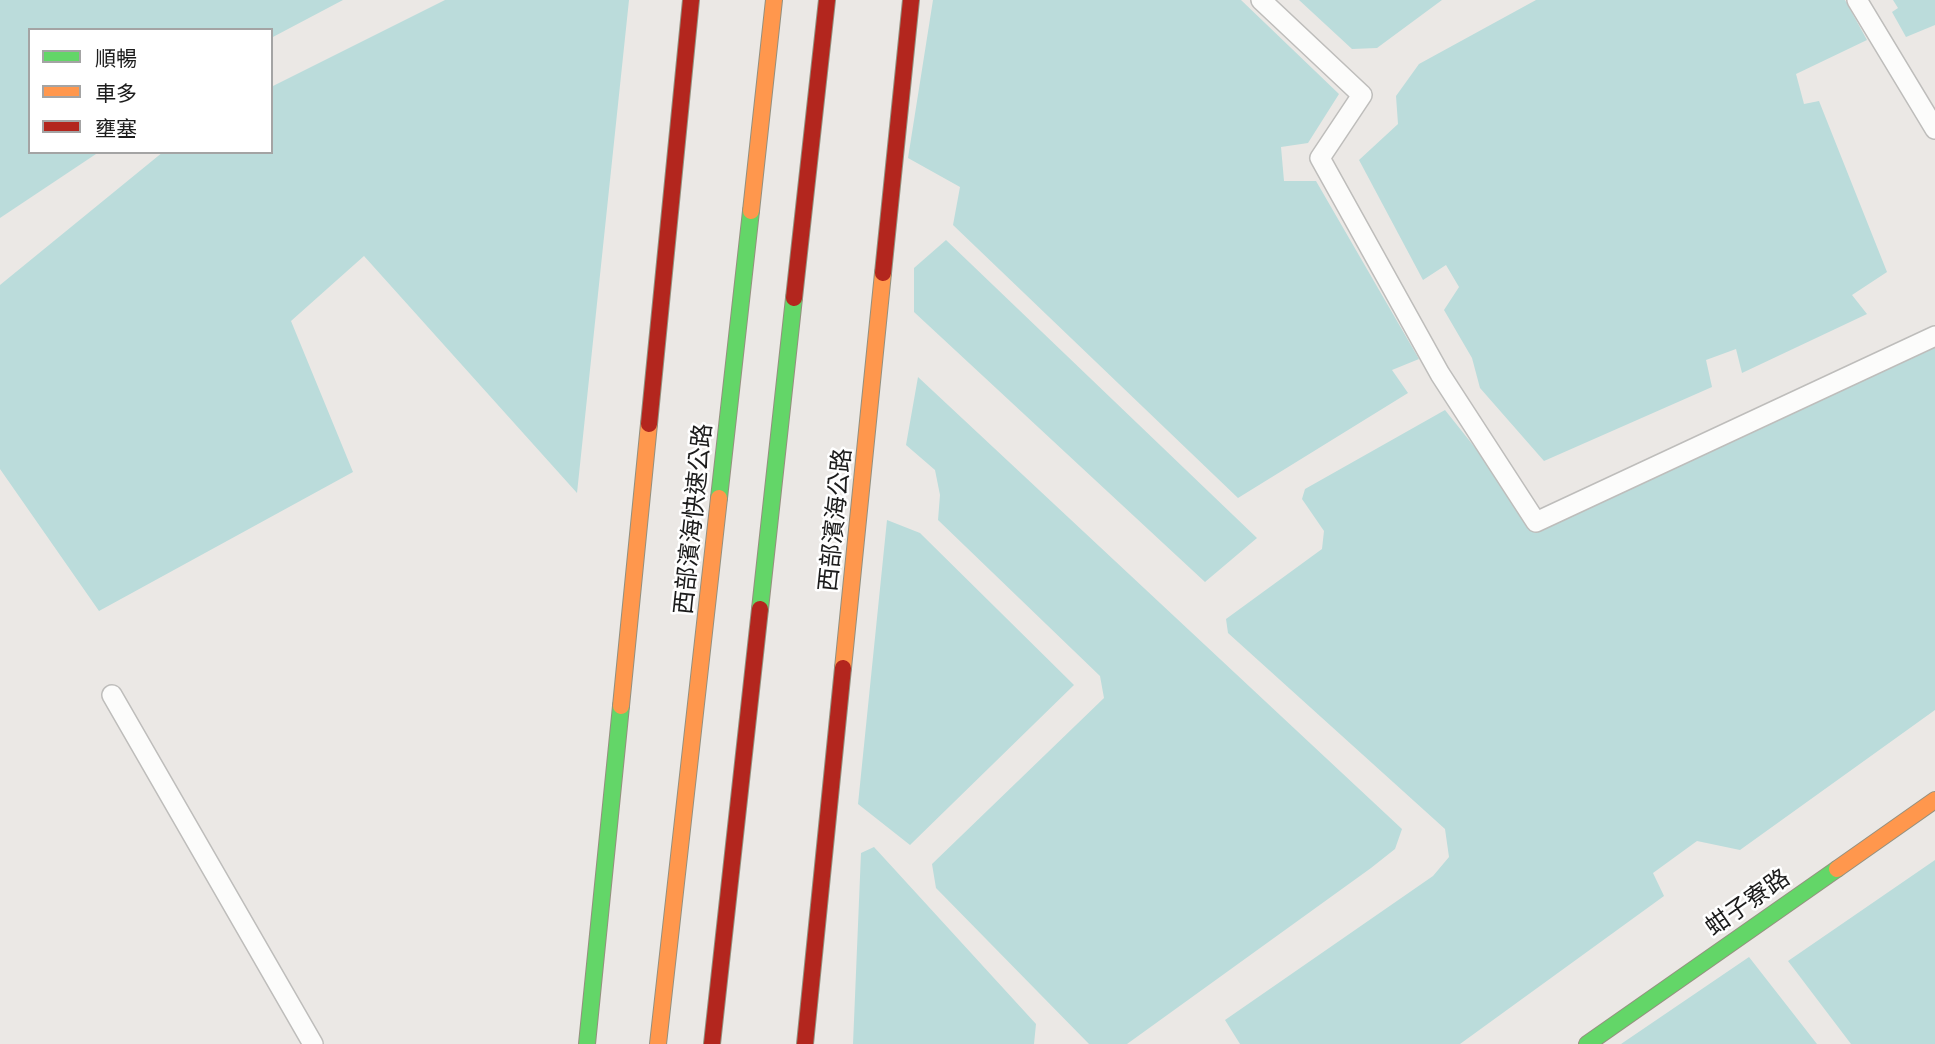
<!DOCTYPE html>
<html>
<head>
<meta charset="utf-8">
<style>
  body { margin:0 }
  #map { position:relative; width:1935px; height:1044px; overflow:hidden; background:#ebe8e5; font-family:Cabin,"Noto Sans TC",sans-serif }
  canvas { display:block }
  .legend { position:absolute; left:28px; top:28px; width:245px; height:126px; box-sizing:border-box; background:#fff; border:2px solid #a4a4a4; margin:0; padding:9px 12px; list-style:none; font-size:21px; color:#1c1c1c }
  .legend li { display:flex; align-items:center; gap:14px; height:35px }
  .legend b { width:35px; border:2px solid #a4a4a4 }
</style>
</head>
<body>
<div id="map">
<canvas width="1935" height="1044"></canvas>
<ul class="legend">
<li><b style="height:9px;background:#63d668"></b>順暢</li>
<li><b style="height:9px;background:#ff974d"></b>車多</li>
<li><b style="height:9px;background:#b3261e"></b>壅塞</li>
</ul>
</div>
<script>
const context = document.querySelector('canvas').getContext('2d');
context.lineJoin = 'round';
function fillPath(path, color) {
  context.fillStyle = color;
  context.fill(path, 'evenodd');
}
function shape(rows) {
  const path = new Path2D();
  for (const r of rows) {
    path.moveTo(r[0], r[1]);
    for (let i = 2; i < r.length; i += 2) path.lineTo(r[i], r[i + 1]);
  }
  return path;
}
function strokePath(path, color, width, dash) {
  context.strokeStyle = color;
  context.lineWidth = width;
  context.lineCap = dash ? 'butt' : 'round';
  context.setLineDash(dash || []);
  context.stroke(path);
}
function write(font, color, halo, rows, align = 'center') {
  context.font = font + ' Cabin,"Noto Sans TC",sans-serif';
  context.lineWidth = 5;
  context.setLineDash([]);
  context.textBaseline = 'middle';
  context.strokeStyle = halo;
  context.fillStyle = color;
  for (const [text, x, y, turn = 0] of rows) {
    context.save();
    context.translate(x, y);
    context.rotate((+turn || 0) * Math.PI / 180);
    context.textAlign = isNaN(turn) ? turn : align;
    if (halo) context.strokeText(text, 0, 0);
    context.fillText(text, 0, 0);
    context.restore();
  }
}
fillPath(shape([
  [0,0,343,0,271,38,271,30,30,30,30,152,99,152,0,218],
  [445,0,629,0,577,493,364,256,291,321,353,472,99,611,0,469,0,285,163,152,271,152,271,87],
  [933,0,1241,0,1339,94,1308,143,1281,147,1284,181,1316,181,1419,359,1392,370,1408,393,1238,498,953,225,960,187,908,158],
  [1299,0,1442,0,1377,48,1352,49],
  [1536,0,1845,0,1867,40,1796,74,1804,104,1819,101,1887,272,1852,295,1867,314,1742,373,1736,349,1706,360,1712,387,1544,461,1480,388,1472,358,1444,310,1459,287,1446,265,1423,280,1359,160,1398,124,1396,96,1419,64],
  [1893,0,1935,0,1935,25,1906,37,1892,12,1898,8],
  [946,240,1257,538,1205,582,914,312,914,268],
  [1935,342,1935,710,1740,850,1697,841,1653,873,1664,896,1460,1044,1240,1044,1225,1020,1433,876,1449,857,1445,829,1228,633,1226,619,1322,549,1324,531,1302,499,1305,489,1445,410,1524,509,1530,520],
  [918,377,1402,829,1395,849,1371,868,1127,1044,1089,1044,936,888,932,864,1104,698,1100,676,938,520,940,495,935,470,906,445],
  [887,520,920,533,1074,685,910,845,858,804],
  [874,847,1036,1024,1034,1044,853,1044,861,853],
  [1935,860,1935,1044,1851,1044,1788,961],
  [1749,957,1817,1044,1621,1044]
]), '#bbdcdb');
const lane = shape([
  [1261,0,1362,95,1320,158,1440,374,1536,522,1935,336],
  [1857,0,1935,129],
  [112,695,313,1044]
]);
const fast = shape([
  [719,498,751,211],
  [760,609,794,298],
  [587,1044,621,706],
  [1587,1044,1837,869]
]);
const slow = shape([
  [751,211,774,0],
  [843,668,883,273],
  [621,706,649,424],
  [1837,869,1935,800],
  [658,1044,719,498]
]);
const jam = shape([
  [883,273,911,0],
  [794,298,827,0],
  [649,424,691,0],
  [712,1044,760,609],
  [805,1044,843,668]
]);
strokePath(lane, '#bebdbb', 22);
strokePath(fast, '#94907f', 18);
strokePath(slow, '#94907f', 18);
strokePath(jam, '#94907f', 18);
strokePath(lane, '#fcfcfb', 19);
strokePath(fast, '#63d668', 16);
strokePath(slow, '#ff974d', 16);
strokePath(jam, '#b3261e', 16);
write('24px', '#1c1c1c', '#fff', [
  ["西部濱海快速公路",694,519,-84],
  ["西部濱海公路",836,520,-84],
  ["蚶子寮路",1748,903,-35]
]);
</script>
</body>
</html>
